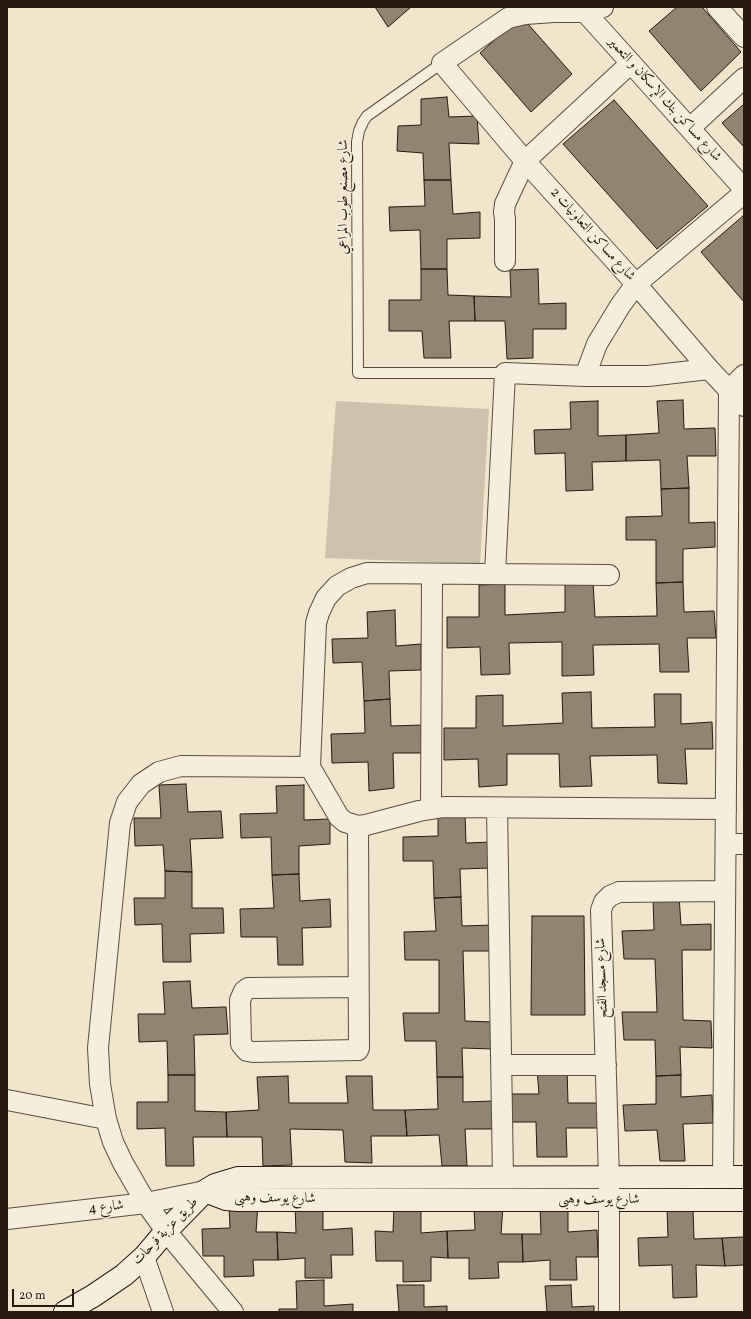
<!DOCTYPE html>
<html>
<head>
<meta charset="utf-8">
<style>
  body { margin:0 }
  #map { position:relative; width:751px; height:1319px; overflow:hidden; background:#f1e5cb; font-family:Vollkorn,serif }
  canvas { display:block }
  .frame { position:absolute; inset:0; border:8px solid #281a0e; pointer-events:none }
  .scale { position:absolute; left:12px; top:1289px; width:62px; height:18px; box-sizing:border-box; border:2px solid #281a0e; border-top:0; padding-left:5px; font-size:12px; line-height:14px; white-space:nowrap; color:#281a0e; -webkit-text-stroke:3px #f6eedd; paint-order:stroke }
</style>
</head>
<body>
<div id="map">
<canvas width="751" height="1319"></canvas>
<div class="frame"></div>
<div class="scale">20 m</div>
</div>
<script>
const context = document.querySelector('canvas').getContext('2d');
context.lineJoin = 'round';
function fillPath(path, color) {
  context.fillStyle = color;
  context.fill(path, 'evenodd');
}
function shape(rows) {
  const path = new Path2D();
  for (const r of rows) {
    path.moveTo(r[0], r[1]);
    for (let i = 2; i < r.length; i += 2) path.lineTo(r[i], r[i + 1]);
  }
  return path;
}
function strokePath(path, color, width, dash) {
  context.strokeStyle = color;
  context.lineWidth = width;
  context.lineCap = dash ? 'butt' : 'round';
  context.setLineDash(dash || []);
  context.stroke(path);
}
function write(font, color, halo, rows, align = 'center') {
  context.font = font + ' Vollkorn,Amiri,serif';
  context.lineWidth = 3;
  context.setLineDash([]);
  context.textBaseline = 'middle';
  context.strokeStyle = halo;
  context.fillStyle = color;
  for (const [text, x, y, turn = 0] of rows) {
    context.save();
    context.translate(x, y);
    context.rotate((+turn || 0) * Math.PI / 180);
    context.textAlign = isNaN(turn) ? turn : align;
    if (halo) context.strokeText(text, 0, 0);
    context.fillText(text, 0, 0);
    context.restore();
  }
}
fillPath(shape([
  [336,401,489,409,480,564,325,558]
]), '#cfc2ab');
const building = shape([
  [375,7,411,7,388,27,375,7],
  [677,7,702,7,741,52,701,91,649,31,677,7],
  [521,16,572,74,531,112,480,53,521,16],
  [447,97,449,117,477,116,479,144,449,143,451,180,424,180,423,153,397,151,398,126,421,125,421,99,447,97],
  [614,100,708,206,657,249,563,144,614,100],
  [744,104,744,147,722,123,744,104],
  [424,180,451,180,453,214,480,212,480,238,447,239,447,269,421,269,420,230,390,231,389,207,425,206,424,180],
  [743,216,744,217,744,302,701,252,743,216],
  [421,269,447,269,448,295,474,296,475,321,449,321,451,358,424,358,422,331,389,331,389,300,421,300,421,269],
  [538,269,539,304,566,303,566,329,533,329,533,358,507,359,505,321,475,321,474,296,511,297,510,270,538,269],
  [683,400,684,429,715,428,716,456,687,456,689,488,661,489,660,460,626,461,626,435,659,433,657,401,683,400],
  [598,401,598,436,626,435,626,461,592,462,593,490,566,491,565,453,535,454,534,430,571,429,570,402,598,401],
  [689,488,689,523,715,522,715,547,683,549,683,582,656,583,656,540,626,540,626,517,662,516,661,489,689,488],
  [593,581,595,617,657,616,656,583,683,582,684,612,714,611,716,638,687,638,689,672,660,672,659,644,593,645,594,675,562,676,562,642,509,643,510,674,481,675,480,647,447,648,447,617,479,617,479,585,505,584,505,615,565,612,565,582,593,581],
  [395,610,396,646,421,644,421,670,389,671,390,699,364,701,362,662,333,663,332,639,368,638,367,612,395,610],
  [591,692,592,728,655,727,654,694,681,694,681,724,712,722,713,749,685,749,687,784,658,783,657,755,590,756,592,786,560,787,559,754,507,754,507,785,479,787,478,759,444,760,444,728,476,728,476,696,503,695,503,726,563,723,562,693,591,692],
  [390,699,391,726,422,725,422,753,393,753,394,788,369,791,368,762,332,763,331,734,365,733,364,701,390,699],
  [186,784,188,812,221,811,223,838,190,839,192,872,165,871,163,845,135,846,134,818,161,818,159,785,186,784],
  [304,785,304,820,330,819,330,844,299,846,299,874,272,875,271,837,241,838,240,814,277,813,276,786,304,785],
  [438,815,465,815,466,843,492,842,492,868,460,869,461,897,434,898,433,861,403,861,403,837,438,836,438,815],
  [165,871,192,872,192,908,223,908,224,933,190,934,191,962,163,962,162,924,135,925,134,898,165,898,165,871],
  [299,874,300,901,330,899,331,927,302,928,303,965,278,965,277,937,241,937,240,909,274,908,272,875,299,874],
  [679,896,681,925,711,924,711,950,682,950,683,1020,711,1021,712,1048,680,1047,681,1075,656,1076,655,1040,624,1040,622,1012,657,1012,655,959,624,959,622,931,654,930,653,897,679,896],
  [461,897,462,926,493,925,492,951,463,951,465,1021,493,1022,493,1049,462,1048,463,1077,437,1077,436,1041,405,1041,403,1013,439,1013,439,960,405,960,404,932,436,931,434,898,461,897],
  [532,916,584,916,585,1015,531,1015,532,916],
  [190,981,192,1008,226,1007,228,1034,194,1035,195,1075,168,1075,167,1041,139,1042,138,1014,165,1014,163,982,190,981],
  [567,1068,568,1103,600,1103,601,1128,566,1128,567,1157,537,1157,536,1122,508,1122,508,1094,539,1094,537,1069,567,1068],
  [168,1075,195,1075,195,1111,226,1112,227,1137,193,1137,194,1166,166,1166,165,1128,137,1129,137,1102,168,1102,168,1075],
  [681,1075,681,1097,712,1095,713,1123,683,1124,685,1161,660,1161,657,1130,625,1131,623,1105,656,1104,656,1076,681,1075],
  [288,1076,289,1103,348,1103,346,1076,372,1076,373,1110,405,1110,407,1136,371,1136,372,1163,345,1162,343,1130,290,1129,292,1165,263,1166,262,1137,227,1137,226,1112,259,1110,257,1077,288,1076],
  [437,1077,463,1077,463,1102,494,1101,495,1129,465,1129,467,1166,442,1166,439,1135,407,1136,405,1110,438,1109,437,1077],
  [258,1204,256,1232,277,1232,278,1260,253,1260,254,1276,224,1277,224,1256,203,1256,202,1229,230,1228,229,1205,258,1204],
  [295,1204,323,1204,323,1230,352,1228,353,1255,331,1255,332,1278,305,1278,305,1258,278,1260,277,1232,296,1233,295,1204],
  [503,1206,501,1234,522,1234,523,1262,498,1262,499,1278,469,1279,469,1258,448,1258,447,1231,475,1230,474,1207,503,1206],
  [540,1206,568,1206,568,1232,597,1230,598,1257,576,1257,577,1280,550,1280,550,1260,523,1262,522,1234,541,1234,540,1206],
  [394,1207,421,1207,421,1233,447,1231,448,1258,431,1257,431,1281,403,1282,403,1261,376,1261,375,1231,393,1232,394,1207],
  [693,1208,694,1239,722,1238,725,1266,696,1265,697,1297,673,1298,672,1265,639,1266,638,1238,668,1237,667,1209,693,1208],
  [744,1237,744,1265,725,1266,722,1238,744,1237],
  [324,1280,324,1306,353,1304,353,1312,279,1312,279,1309,297,1309,296,1281,324,1280],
  [397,1285,424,1285,424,1307,447,1306,447,1312,399,1312,397,1285],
  [571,1285,572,1307,594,1306,594,1312,547,1312,545,1286,571,1285]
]);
fillPath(building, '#918470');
strokePath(building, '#281a0e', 1);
const lane = shape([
  [442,63,367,116,363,122,359,131,357,142,358,373,505,373]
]);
const street = shape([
  [603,7,585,12,554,12,525,14,508,18,442,63,525,161,636,284,709,369,744,406],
  [717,7,744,37],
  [585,12,744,189],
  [690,128,744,78],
  [505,261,505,219,504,212,505,204,525,161,631,63],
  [585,376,597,344,620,306,636,284,744,193],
  [495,574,505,373,585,376,648,376,709,369],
  [609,575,367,573,351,578,337,586,326,598,319,613,316,623,310,767,339,817,345,822,358,826,366,825,419,811,444,807,726,809],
  [431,808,432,574],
  [497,808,503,1177],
  [358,826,359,1048,358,1050,253,1052,247,1051,241,1044,240,1000,244,991,248,988,358,987],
  [726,844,744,844],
  [502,1065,606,1065],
  [7,1100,106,1119],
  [723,1177,729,390,744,375],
  [7,1219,146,1203,205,1191],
  [144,1257,163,1312],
  [233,1312,166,1231,146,1203,123,1163,113,1142,106,1119,100,1084,98,1048,120,823,127,802,141,784,159,772,181,766,310,767],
  [609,1312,609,1178,601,910,604,902,610,896,619,892,725,891]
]);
const secondary = shape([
  [205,1191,226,1199,238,1200,744,1200],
  [65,1312,93,1296,124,1275,144,1257,166,1231,205,1191,215,1185,238,1178,744,1177]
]);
strokePath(lane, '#5a4d3d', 12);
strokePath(street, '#5a4d3d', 22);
strokePath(secondary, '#281a0e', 24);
strokePath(lane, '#f6eedd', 10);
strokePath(street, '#f6eedd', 20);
strokePath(secondary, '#f6eedd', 22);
write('14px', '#281a0e', '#f6eedd', [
  ["شارع مساكن بنك الإسكان و التعمير",664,100,48],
  ["شارع مصنع طوب المراعي",344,197,-90],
  ["شارع مساكن التعاونيات 2",592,235,48],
  ["شارع مسجد الفتح",603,978,-92],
  ["شارع يوسف وهبى",275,1199,1],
  ["شارع يوسف وهبى",599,1200],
  ["شارع 4",106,1208,-6],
  ["طريق عزبة فرحات",166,1232,-46]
]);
</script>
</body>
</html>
